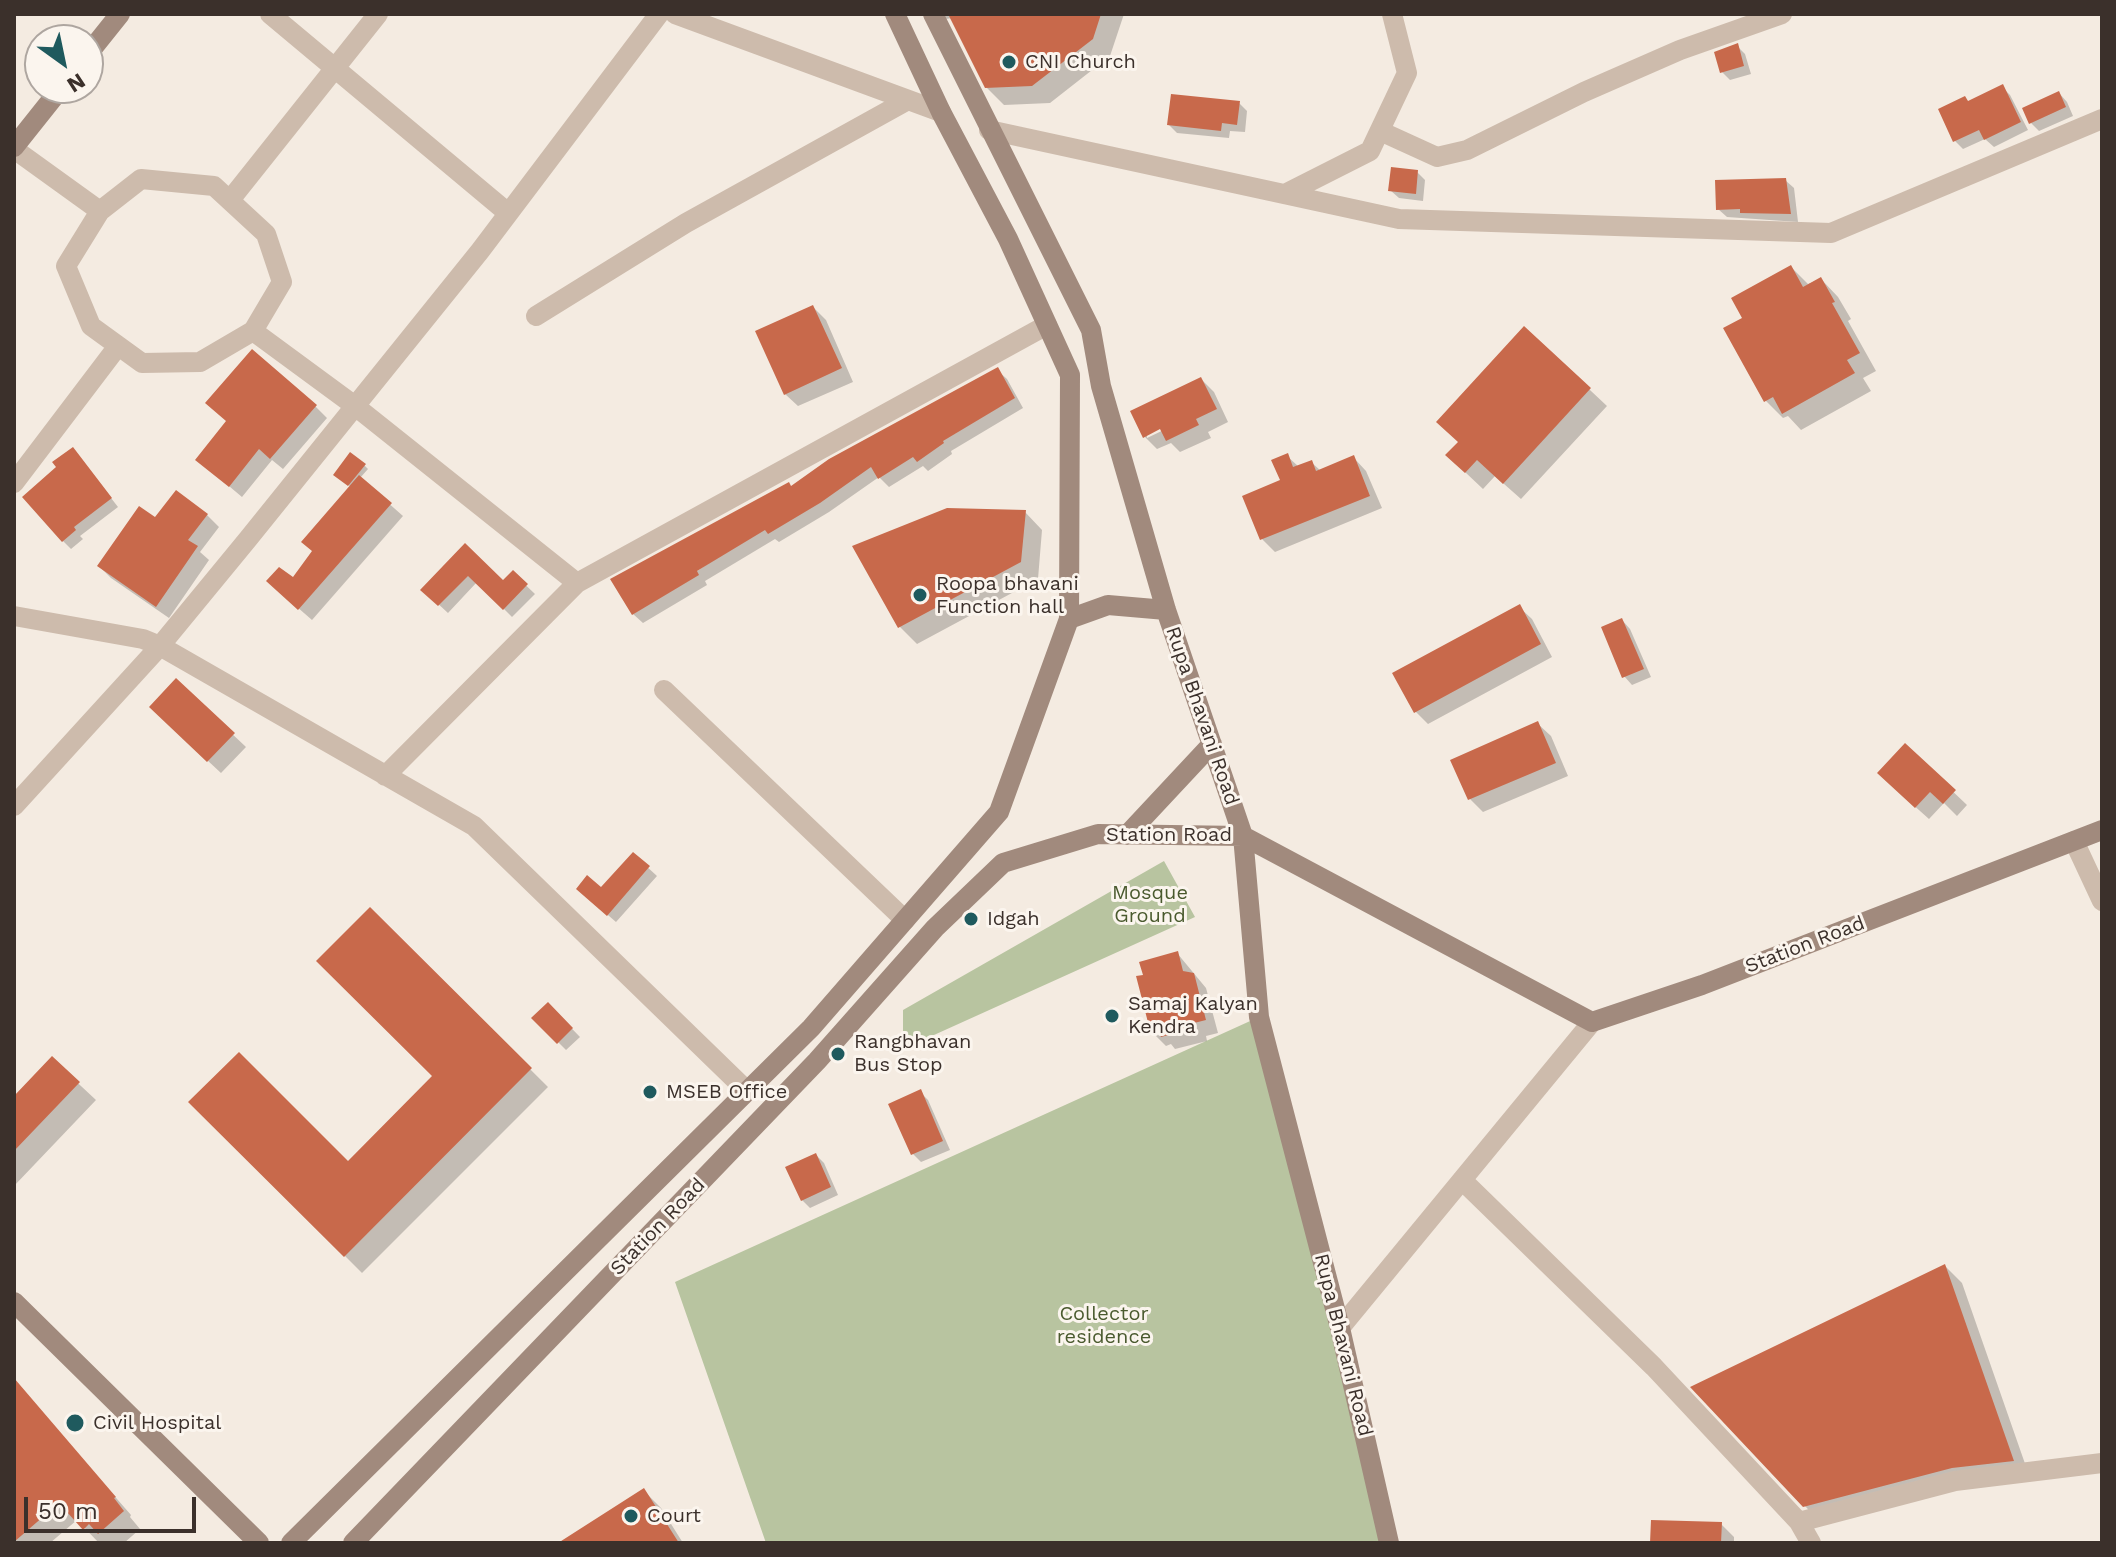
<!DOCTYPE html>
<html>
<head>
<meta charset="utf-8">
<style>
  body { margin:0 }
  #map { position:relative; width:2116px; height:1557px; overflow:hidden; background:#f4ebe1; font-family:"Work Sans",sans-serif }
  canvas { display:block }
  .frame { position:absolute; inset:0; border:16px solid #3b302b; pointer-events:none }
  .north { position:absolute; left:24px; top:24px; width:80px; height:80px; box-sizing:border-box; background:#fbf5ee; border:2px solid #aea6a0; border-radius:50%; rotate:147deg; font-size:22px; font-weight:700; line-height:32px; text-align:center; color:#3b302b }
  .north::after { content:''; display:block; margin:auto; width:28px; height:36px; background:#1f5a5e; clip-path:polygon(50% 0,100% 100%,50% 72%,0 100%) }
  .scale { position:absolute; left:24px; top:1497px; width:172px; height:36px; box-sizing:border-box; border:4px solid #3b302b; border-top:0; padding-left:10px; font-size:24px; line-height:28px; white-space:nowrap; color:#3b302b; -webkit-text-stroke:6px #fbf5ee; paint-order:stroke }
</style>
</head>
<body>
<div id="map">
<canvas width="2116" height="1557"></canvas>
<div class="frame"></div>
<div class="north">N</div>
<div class="scale">50 m</div>
</div>
<script>
const context = document.querySelector('canvas').getContext('2d');
context.lineJoin = 'round';
function fillPath(path, color) {
  context.fillStyle = color;
  context.fill(path, 'evenodd');
}
function shape(rows) {
  const path = new Path2D();
  for (const r of rows) {
    path.moveTo(r[0], r[1]);
    for (let i = 2; i < r.length; i += 2) path.lineTo(r[i], r[i + 1]);
  }
  return path;
}
function strokePath(path, color, width, dash) {
  context.strokeStyle = color;
  context.lineWidth = width;
  context.lineCap = dash ? 'butt' : 'round';
  context.setLineDash(dash || []);
  context.stroke(path);
}
function write(font, color, halo, rows, align = 'center') {
  context.font = font + ' "Work Sans",sans-serif';
  context.lineWidth = 6;
  context.setLineDash([]);
  context.textBaseline = 'middle';
  context.strokeStyle = halo;
  context.fillStyle = color;
  for (const [text, x, y, turn = 0] of rows) {
    context.save();
    context.translate(x, y);
    context.rotate((+turn || 0) * Math.PI / 180);
    context.textAlign = isNaN(turn) ? turn : align;
    if (halo) context.strokeText(text, 0, 0);
    context.fillText(text, 0, 0);
    context.restore();
  }
}
fillPath(shape([
  [1164,861,1195,917,903,1049,903,1010],
  [1259,1017,1386,1543,766,1543,675,1282]
]), '#b8c4a0');
fillPath(shape([
  [942,14,1124,14,1110,56,1050,103,1004,105,986,87,952,18,946,19],
  [1737,46,1745,54,1751,74,1730,80,1722,72],
  [2002,87,2010,95,2028,130,1994,147,1985,139,1963,149,1955,141,1969,103],
  [2059,93,2067,102,2073,116,2039,131,2031,123],
  [1239,103,1247,111,1245,132,1230,131,1229,138,1177,133,1169,125],
  [1417,172,1425,180,1423,201,1399,198,1390,190],
  [1785,180,1794,188,1798,222,1727,217,1718,209],
  [1791,267,1808,284,1821,279,1838,297,1851,319,1848,321,1876,371,1863,378,1871,391,1801,430,1788,416,1783,418,1766,401,1725,329,1744,318],
  [813,307,826,320,853,382,798,406,785,394],
  [1525,329,1607,406,1521,499,1495,476,1483,489,1465,472,1460,442],
  [997,370,1007,379,1023,408,951,451,952,454,928,471,923,466,889,487,879,477,829,512,779,542,775,539,705,581,707,585,643,623,633,614],
  [1201,379,1214,392,1228,422,1208,432,1211,438,1180,452,1171,443,1157,449,1144,436,1133,412],
  [1168,423,1170,427,1147,438,1147,433],
  [315,406,327,418,283,469,272,460,242,497,198,460],
  [73,449,118,507,80,536,83,539,71,549,63,541,59,468],
  [1287,456,1299,467,1311,462,1321,471,1354,458,1366,471,1382,508,1275,552,1262,539,1282,481],
  [364,465,368,469,360,478,403,516,312,620,281,593,314,552,351,487,339,478],
  [1025,512,1042,530,1038,579,917,644,900,627,855,547],
  [207,515,219,527,200,552,209,560,169,618,111,578,99,566,156,520],
  [465,546,503,583,513,573,535,594,512,617,477,582,448,613,423,590],
  [1519,607,1532,619,1552,657,1428,724,1415,711],
  [1622,620,1630,629,1651,677,1632,685,1624,676],
  [176,681,246,747,221,773,164,720],
  [1538,724,1551,736,1568,776,1483,812,1470,799,1453,761],
  [1905,746,1967,805,1957,816,1944,803,1929,819,1892,786],
  [633,854,657,876,616,922,587,897,602,890],
  [370,910,548,1087,362,1273,191,1102,348,1163,435,1076],
  [1177,953,1206,988,1218,1033,1206,1036,1207,1041,1175,1049,1171,1044,1166,1046,1153,1033,1145,976],
  [548,1004,580,1037,566,1050,534,1018],
  [52,1059,96,1100,14,1186,14,1099],
  [920,1092,928,1100,950,1150,921,1162,913,1154],
  [816,1155,824,1163,838,1195,810,1208,802,1200],
  [1945,1266,1962,1283,2030,1478,1970,1485,1822,1524,1805,1506],
  [20,1388,131,1515,130,1517,140,1529,124,1543,107,1541,99,1543,77,1520,50,1543,14,1543,14,1392],
  [644,1491,661,1508,683,1543,561,1543],
  [1721,1524,1734,1537,1734,1543,1652,1543]
]), '#0003');
fillPath(shape([
  [948,14,1101,14,1093,39,1032,86,985,88],
  [1738,43,1744,66,1720,73,1714,52],
  [2003,84,2021,122,1984,140,1979,130,1953,142,1938,109,1965,96,1968,101],
  [2059,91,2066,107,2029,124,2022,108],
  [1171,94,1240,101,1237,125,1222,123,1221,131,1167,125],
  [1391,167,1418,170,1416,194,1388,191],
  [1786,178,1791,214,1740,213,1740,209,1716,210,1715,180],
  [1791,265,1803,287,1821,277,1835,302,1832,303,1860,353,1847,360,1855,373,1782,414,1773,397,1764,402,1723,328,1742,318,1731,298],
  [813,305,842,368,784,395,755,331],
  [1524,326,1591,388,1503,484,1477,460,1465,473,1445,455,1458,442,1436,422],
  [252,349,317,405,270,459,259,449,229,487,195,460,226,421,205,403],
  [998,367,1015,398,943,441,944,443,917,462,913,457,878,479,871,467,820,503,768,534,765,530,697,571,699,575,632,615,610,579,789,482,791,486,829,459],
  [1201,377,1217,409,1196,419,1199,425,1166,441,1160,429,1143,438,1130,411],
  [73,447,112,498,74,527,76,530,62,542,22,497,56,467,52,462],
  [350,452,366,464,348,486,333,475],
  [1288,453,1293,467,1312,460,1316,471,1354,455,1370,496,1260,540,1242,496,1280,480,1271,460],
  [359,475,392,503,298,610,266,581,279,567,293,577,312,551,301,542],
  [176,490,208,514,188,540,198,546,156,607,97,566,139,506,155,517],
  [947,508,1026,510,1021,562,898,628,852,546],
  [465,543,503,580,513,570,528,584,503,610,468,576,438,606,420,590],
  [1520,604,1541,644,1414,713,1392,673],
  [1622,618,1644,669,1622,678,1601,627],
  [176,678,235,733,207,762,149,707],
  [1538,721,1556,763,1468,800,1450,760],
  [1905,743,1956,790,1943,804,1930,792,1915,808,1877,773],
  [633,852,650,866,607,916,576,889,587,875,601,887],
  [370,907,532,1068,344,1257,188,1102,239,1052,348,1161,432,1076,316,961],
  [1178,951,1183,971,1194,973,1206,1020,1194,1023,1195,1028,1161,1037,1159,1032,1151,1034,1136,976,1143,975,1139,962],
  [548,1002,573,1028,557,1044,531,1018],
  [52,1056,80,1082,14,1151,14,1096],
  [921,1089,943,1141,911,1155,888,1104],
  [816,1153,831,1187,801,1201,785,1167],
  [1945,1264,2014,1461,1952,1468,1803,1507,1690,1387],
  [14,1378,116,1497,114,1498,124,1511,98,1534,89,1524,83,1530,59,1503,14,1542],
  [644,1488,679,1543,558,1543],
  [1651,1520,1722,1522,1721,1543,1650,1543]
]), '#c8694b');
strokePath(shape([
  [270,14,508,213],
  [675,14,941,112],
  [989,130,1399,219,1831,233,2102,119],
  [1380,131,1437,157,1467,150,1584,92,1680,50,1782,14],
  [14,149,100,211],
  [1285,194,1370,151,1407,73,1392,14],
  [230,200,378,14],
  [536,316,686,223,908,100],
  [253,331,200,362,142,363,91,326,66,266,100,211,141,179,214,186,266,234,282,282,253,331,355,406,577,583],
  [14,483,118,346],
  [14,616,143,639,160,646,474,826,747,1091],
  [664,690,905,920],
  [385,776,577,583,1047,325],
  [14,806,160,646,248,539,480,251,659,14],
  [2074,841,2102,901],
  [1462,1180,1654,1367,1799,1522,1811,1543],
  [1340,1328,1592,1022],
  [1799,1522,1955,1481,2102,1463]
]), '#cdbbac', 20);
strokePath(shape([
  [933,14,1091,330,1101,386,1166,610,1243,836,1259,1017,1340,1328,1389,1543],
  [88,54,120,14],
  [14,147,61,88],
  [1069,619,1108,605,1166,610],
  [1127,835,1212,744],
  [14,1302,259,1543],
  [291,1543,811,1028,999,812,1069,619,1070,375,1008,239,941,112,895,14],
  [353,1543,817,1061,935,928,1003,863,1098,834,1243,836,1592,1022,1702,985,2102,830]
]), '#a18a7d', 20);
for (const [x, y, r, color] of [
  [1009,62,8,"#1f5a5e"],
  [920,595,8,"#1f5a5e"],
  [971,919,8,"#1f5a5e"],
  [1112,1016,8,"#1f5a5e"],
  [838,1054,8,"#1f5a5e"],
  [650,1092,8,"#1f5a5e"],
  [75,1423,10,"#1f5a5e"],
  [631,1516,8,"#1f5a5e"]
]) {
  const dot = new Path2D();
  dot.arc(x, y, r, 0, 2 * Math.PI);
  context.fillStyle = color;
  context.fill(dot);
  strokePath(dot, '#fbf5ee', 3);
}
write('20px', '#3b302b', '#fbf5ee', [
  ["CNI Church",1025,62],
  ["Roopa bhavani",936,584],
  ["Function hall",936,607],
  ["Idgah",987,919],
  ["Samaj Kalyan",1128,1004],
  ["Kendra",1128,1027],
  ["Rangbhavan",854,1042],
  ["Bus Stop",854,1065],
  ["MSEB Office",666,1092],
  ["Civil Hospital",93,1423],
  ["Court",647,1516]
], 'left');
write('20px', '#3b302b', '#fbf5ee', [
  ["Rupa Bhavani Road",1202,716,71],
  ["Station Road",1169,835],
  ["Station Road",1805,945,-21],
  ["Station Road",658,1227,-46],
  ["Rupa Bhavani Road",1343,1345,76]
]);
write('20px', '#4a5a2e', '#fbf5ee', [
  ["Mosque",1150,893],
  ["Ground",1150,916],
  ["Collector",1104,1314],
  ["residence",1104,1337]
]);
</script>
</body>
</html>
